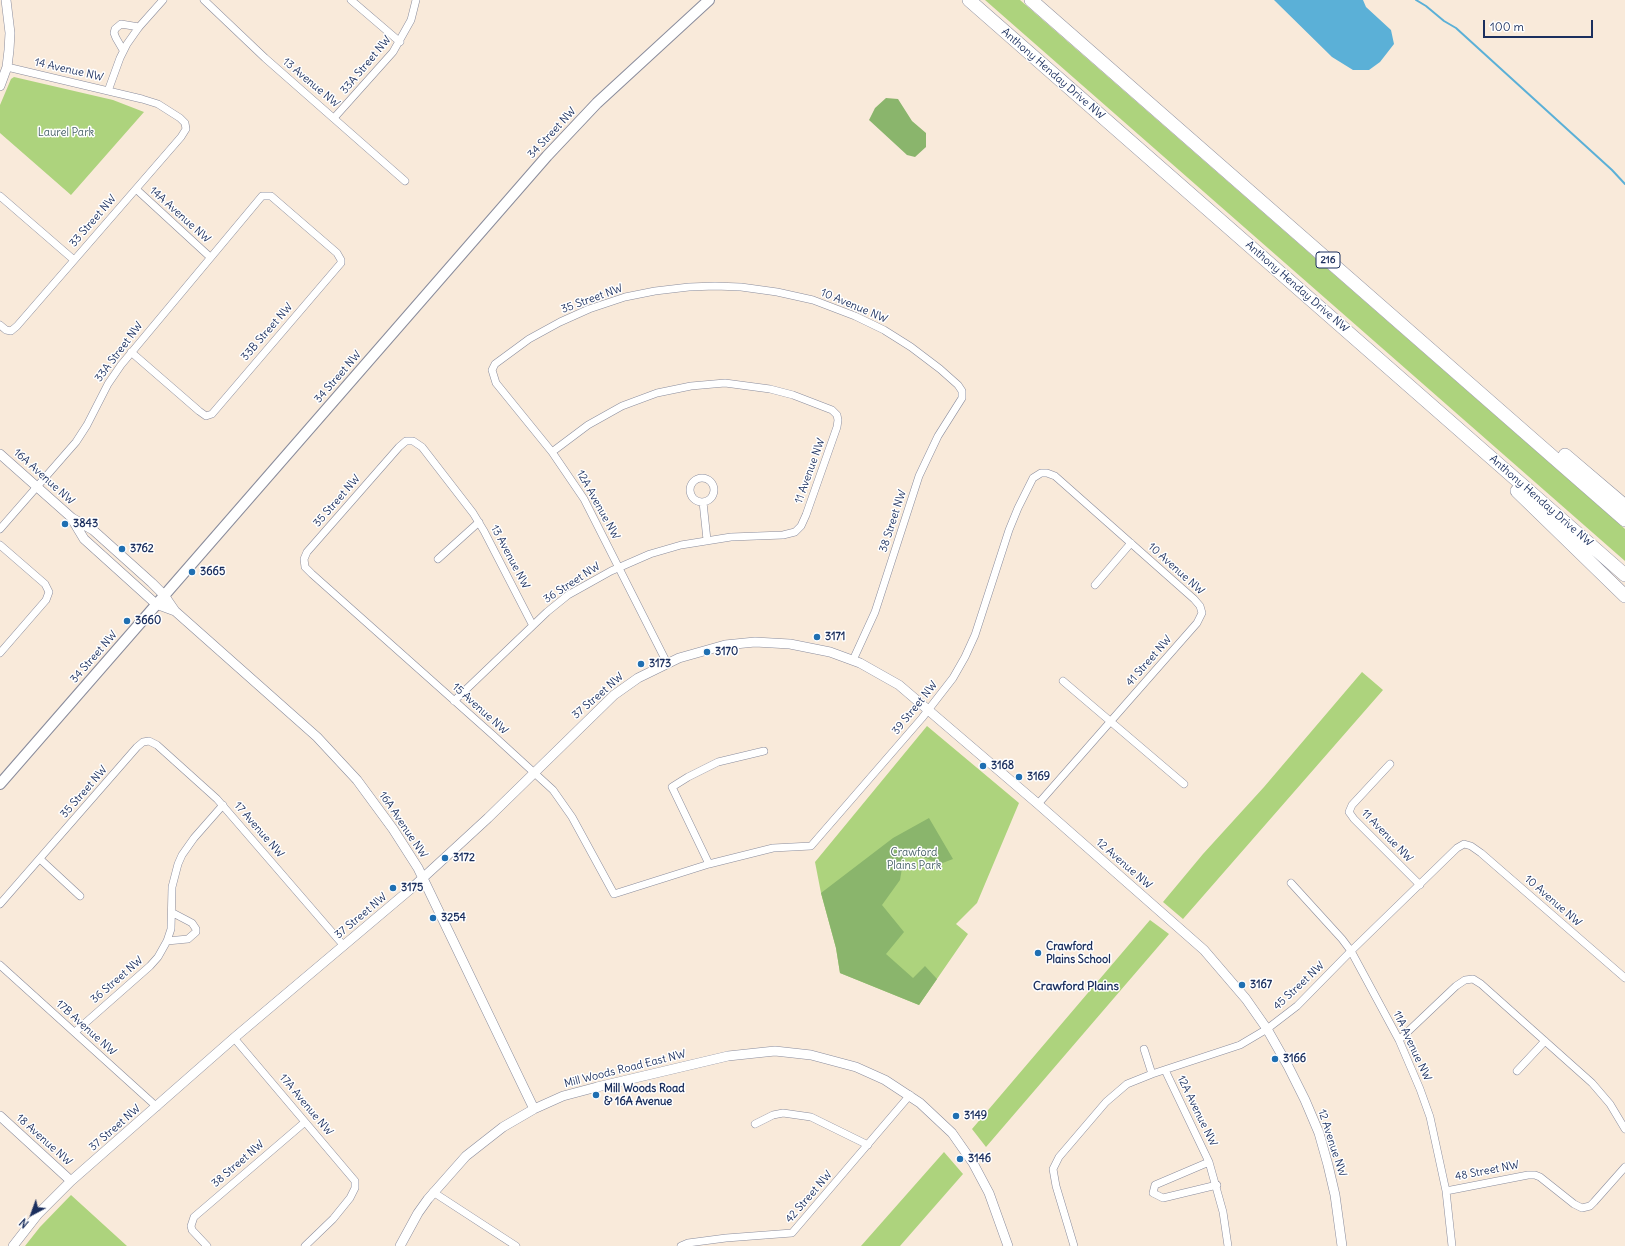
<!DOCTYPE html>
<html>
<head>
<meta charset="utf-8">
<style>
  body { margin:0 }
  #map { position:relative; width:1625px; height:1246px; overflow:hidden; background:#f9eada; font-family:Delius,sans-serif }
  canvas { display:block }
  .north { position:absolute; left:12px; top:1194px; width:40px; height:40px; -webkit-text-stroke:3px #fff; paint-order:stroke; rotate:221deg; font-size:11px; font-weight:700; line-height:16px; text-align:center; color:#1b2f5e }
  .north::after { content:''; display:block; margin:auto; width:14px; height:18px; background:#1b2f5e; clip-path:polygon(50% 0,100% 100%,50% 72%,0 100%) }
  .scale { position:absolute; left:1483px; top:20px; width:110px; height:18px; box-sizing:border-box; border:2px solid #1b2f5e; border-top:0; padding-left:5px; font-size:12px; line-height:14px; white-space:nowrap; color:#1b2f5e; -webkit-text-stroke:3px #fff; paint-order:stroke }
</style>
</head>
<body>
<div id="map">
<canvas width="1625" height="1246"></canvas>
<div class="north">N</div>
<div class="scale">100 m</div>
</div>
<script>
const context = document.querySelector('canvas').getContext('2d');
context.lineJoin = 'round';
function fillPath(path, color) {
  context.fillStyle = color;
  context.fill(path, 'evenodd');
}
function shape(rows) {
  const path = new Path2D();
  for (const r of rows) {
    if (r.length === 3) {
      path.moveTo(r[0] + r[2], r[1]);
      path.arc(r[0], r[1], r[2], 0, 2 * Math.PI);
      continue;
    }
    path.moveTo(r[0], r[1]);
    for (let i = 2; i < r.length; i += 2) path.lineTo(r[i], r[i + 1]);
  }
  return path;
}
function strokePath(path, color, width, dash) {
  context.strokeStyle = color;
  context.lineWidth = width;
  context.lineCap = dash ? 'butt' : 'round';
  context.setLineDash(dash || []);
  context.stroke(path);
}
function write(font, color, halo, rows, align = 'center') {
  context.font = font + ' Delius,sans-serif';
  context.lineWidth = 3;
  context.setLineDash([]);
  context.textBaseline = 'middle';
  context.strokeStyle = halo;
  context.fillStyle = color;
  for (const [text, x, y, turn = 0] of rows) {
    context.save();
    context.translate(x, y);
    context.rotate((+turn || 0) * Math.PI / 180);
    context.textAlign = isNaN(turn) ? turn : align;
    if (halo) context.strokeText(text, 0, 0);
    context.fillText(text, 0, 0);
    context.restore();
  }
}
fillPath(shape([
  [985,0,1020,0,1625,529,1625,561],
  [14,77,113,100,144,112,71,195,0,133,0,105,11,79],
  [1362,672,1383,690,1183,919,1163,902,1203,854,1264,787],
  [927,726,1019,803,977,903,956,924,968,934,919,1005,840,973,836,948,821,893,815,862],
  [1150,920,1169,934,986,1147,972,1129],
  [944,1152,963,1174,900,1246,861,1246],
  [71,1195,127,1246,25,1246,40,1227]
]), '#add37d');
fillPath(shape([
  [886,98,898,99,912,121,926,133,926,147,915,157,907,155,869,120,875,108],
  [929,818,953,859,940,864,921,856,904,856,900,880,882,905,904,932,886,954,913,978,925,966,937,979,919,1005,840,973,836,948,821,893,893,838]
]), '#8ab56c');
fillPath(shape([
  [1274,0,1363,0,1366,7,1391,30,1394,44,1380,62,1369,70,1353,70,1332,57]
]), '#5bb0d7');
strokePath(shape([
  [1416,0,1426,6,1444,21,1456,28,1612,170,1625,184]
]), '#5bb0d7', 2);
const minor = shape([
  [204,0,265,58,405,181],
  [351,0,400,42],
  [123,50,116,38,114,33,115,29,121,24,139,27],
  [108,91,120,58,127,44,139,27,163,0],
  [334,118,393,52,411,20,416,0],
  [136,189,210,257],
  [0,196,74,260],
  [0,325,6,330,11,331,17,326,181,137,186,129,185,123,180,118,158,104,142,99,7,67],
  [702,490,12],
  [703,502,707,540],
  [0,529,76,442,87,425,108,384,121,365,262,196,271,196,337,253,341,260,341,263,212,414,206,416,199,411,131,352],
  [0,545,45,584,49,592,46,600,0,653],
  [438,559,479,522],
  [1095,585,1131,543],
  [532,624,484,531,473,513,422,447,413,441,406,441,399,447,307,552,304,559,305,567,312,574,494,736,553,790,572,817,614,894,709,864,773,848,811,846,922,718,953,678,965,657,975,635,1009,530,1018,508,1033,478,1041,473,1047,473,1055,476,1194,599,1200,606,1202,613,1197,623,1038,804],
  [667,663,584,499,552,452,496,383,492,370,495,364,529,339,560,322,589,309,625,297,655,291,689,287,715,286,741,287,777,292,813,300,855,316,884,330,911,347,940,369,958,385,962,391,962,398,938,436,919,476,875,612,853,660],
  [1063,681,1184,784],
  [454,701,547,612,568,595,611,571,650,554,681,545,731,537,783,535,795,532,801,526,806,515,837,427,838,420,837,415,832,410,793,395,770,389,725,383,691,386,657,393,622,406,588,425,552,452],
  [1390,764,1352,805,1349,812,1354,819,1420,885],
  [40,859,80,896],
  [709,864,672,787,688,777,718,762,764,751],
  [1291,883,1342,939,1351,951,1399,1040,1420,1089,1430,1117,1446,1191,1452,1246],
  [0,904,137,747,143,742,149,741,157,745,217,799,344,946],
  [167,941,188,939,196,932,196,929,192,923,173,913],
  [0,965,157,1107],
  [75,1032,150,966,158,957,167,941,171,929,172,887,178,864,182,855,194,838,223,805],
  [234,1038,355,1181,355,1188,350,1198,333,1219,305,1246],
  [1399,1040,1456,986,1465,980,1473,979,1481,984,1592,1083,1610,1104,1625,1129],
  [1144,1049,1152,1074],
  [1165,1070,1209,1162,1223,1212,1228,1246],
  [1517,1071,1545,1041],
  [755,1124,773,1115,783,1113,811,1117,868,1145],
  [1209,1162,1155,1185,1153,1193,1163,1198,1217,1185],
  [1446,1191,1528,1175,1535,1175,1540,1177,1574,1204,1582,1208,1590,1206,1594,1202,1625,1167],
  [433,1192,516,1246],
  [207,1246,192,1230,191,1226,194,1217,305,1122],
  [681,1246,688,1243,726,1238,792,1233,910,1095],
  [1074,1246,1056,1186,1053,1169,1059,1157,1106,1102,1127,1084,1152,1074,1240,1045,1267,1029,1297,1006,1351,951,1457,848,1464,844,1471,846,1481,853,1625,978]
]);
const tertiary = shape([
  [0,86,7,67,9,50,10,33,6,0],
  [0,454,72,518,93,530,152,583,164,595,175,611,317,737,357,780,393,829,418,868,534,1109],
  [72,519,84,539,156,604,175,611],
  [0,1116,71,1181],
  [13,1246,38,1214,71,1181,234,1038,413,887,488,818,614,695,638,678,679,658,725,645,755,642,790,644,830,652,860,663,899,685,1038,804,1204,950,1246,999,1267,1029,1288,1066,1305,1100,1319,1133,1328,1165,1335,1195,1342,1246],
  [400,1246,418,1213,428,1199,466,1156,503,1127,534,1109,563,1096,597,1087,728,1056,775,1051,811,1055,856,1067,885,1080,920,1103,952,1133,973,1163,989,1193,1008,1246]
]);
const secondary = shape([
  [0,784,547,156,597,103,709,0]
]);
const motorway = shape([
  [969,0,1625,575],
  [1031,0,1625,520],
  [1565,455,1625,506],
  [1517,491,1625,596]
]);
strokePath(minor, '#8a8c9c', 8);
strokePath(tertiary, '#8a8c9c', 10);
strokePath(secondary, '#8a8c9c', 12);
strokePath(motorway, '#8a8c9c', 14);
strokePath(minor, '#fff', 7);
strokePath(tertiary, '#fff', 9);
strokePath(secondary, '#fff', 10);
strokePath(motorway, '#fff', 13);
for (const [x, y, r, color] of [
  [65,524,4,"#1f6fb2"],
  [122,549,4,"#1f6fb2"],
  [192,572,4,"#1f6fb2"],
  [127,621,4,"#1f6fb2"],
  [817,637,4,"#1f6fb2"],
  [707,652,4,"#1f6fb2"],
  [641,664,4,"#1f6fb2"],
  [983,766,4,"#1f6fb2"],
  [1019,777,4,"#1f6fb2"],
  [445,858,4,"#1f6fb2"],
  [393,888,4,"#1f6fb2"],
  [433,918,4,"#1f6fb2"],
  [1038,953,4,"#1f6fb2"],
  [1242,985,4,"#1f6fb2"],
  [1275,1059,4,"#1f6fb2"],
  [596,1095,4,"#1f6fb2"],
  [956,1116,4,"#1f6fb2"],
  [960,1159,4,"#1f6fb2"]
]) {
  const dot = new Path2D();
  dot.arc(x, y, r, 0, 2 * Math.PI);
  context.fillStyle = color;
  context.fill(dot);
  strokePath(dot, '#fff', 1.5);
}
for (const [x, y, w] of [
  [1328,260,24]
]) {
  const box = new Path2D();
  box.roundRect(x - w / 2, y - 8, w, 16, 3);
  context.fillStyle = '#fff';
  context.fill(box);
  strokePath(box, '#1b2f5e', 1);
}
write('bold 10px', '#1b2f5e', null, [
  ["216",1328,260]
]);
write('11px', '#1b2f5e', '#fff', [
  ["33A Street NW",366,65,-50],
  ["14 Avenue NW",69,70,13],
  ["Anthony Henday Drive NW",1053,74,41],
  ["13 Avenue NW",311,83,40],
  ["34 Street NW",552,133,-47],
  ["14A Avenue NW",180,215,42],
  ["33 Street NW",93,221,-49],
  ["Anthony Henday Drive NW",1297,287,41],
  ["35 Street NW",592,299,-20],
  ["10 Avenue NW",854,306,23],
  ["33B Street NW",267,332,-49],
  ["33A Street NW",119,352,-53],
  ["34 Street NW",338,377,-49],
  ["11 Avenue NW",810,471,-70],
  ["16A Avenue NW",44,477,42],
  ["35 Street NW",337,501,-49],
  ["Anthony Henday Drive NW",1541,501,41],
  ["12A Avenue NW",598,505,61],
  ["38 Street NW",893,521,-72],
  ["13 Avenue NW",510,557,62],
  ["10 Avenue NW",1176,569,42],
  ["36 Street NW",572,583,-33],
  ["34 Street NW",94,657,-49],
  ["41 Street NW",1149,661,-49],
  ["37 Street NW",598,696,-41],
  ["39 Street NW",915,708,-51],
  ["15 Avenue NW",480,709,42],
  ["35 Street NW",84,792,-49],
  ["16A Avenue NW",403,825,56],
  ["17 Avenue NW",259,830,49],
  ["11 Avenue NW",1387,836,46],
  ["12 Avenue NW",1124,864,41],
  ["10 Avenue NW",1553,901,41],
  ["37 Street NW",361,916,-40],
  ["36 Street NW",117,980,-41],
  ["45 Street NW",1299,986,-43],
  ["17B Avenue NW",86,1028,42],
  ["11A Avenue NW",1412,1046,65],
  ["Mill Woods Road East NW",625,1069,-14],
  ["17A Avenue NW",306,1105,50],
  ["12A Avenue NW",1197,1111,64],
  ["37 Street NW",115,1128,-41],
  ["18 Avenue NW",44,1140,42],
  ["12 Avenue NW",1332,1143,72],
  ["38 Street NW",238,1164,-41],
  ["48 Street NW",1487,1171,-11],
  ["42 Street NW",809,1197,-49]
]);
write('11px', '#476067', '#fff', [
  ["Laurel Park",66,133],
  ["Crawford",914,853],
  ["Plains Park",914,866]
]);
write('bold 11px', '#1b2f5e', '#fff', [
  ["3843",73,524],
  ["3762",130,549],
  ["3665",200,572],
  ["3660",135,621],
  ["3171",825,637],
  ["3170",715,652],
  ["3173",649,664],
  ["3168",991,766],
  ["3169",1027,777],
  ["3172",453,858],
  ["3175",401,888],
  ["3254",441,918],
  ["Crawford",1046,947],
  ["Plains School",1046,960],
  ["3167",1250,985],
  ["3166",1283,1059],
  ["Mill Woods Road",604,1089],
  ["& 16A Avenue",604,1102],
  ["3149",964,1116],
  ["3146",968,1159]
], 'left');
write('bold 12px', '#1b2f5e', '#fff', [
  ["Crawford Plains",1076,987]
]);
</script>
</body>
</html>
